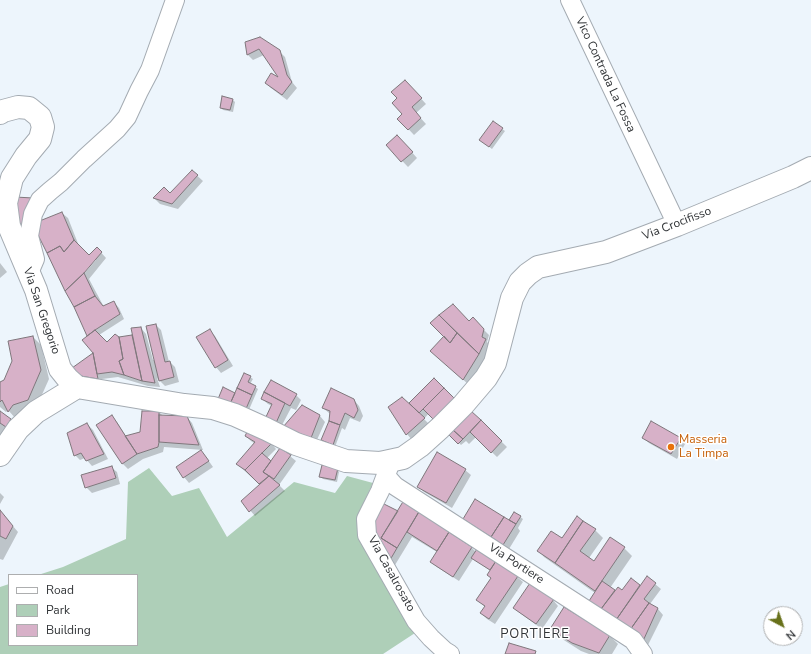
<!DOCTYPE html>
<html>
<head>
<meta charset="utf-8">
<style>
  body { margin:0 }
  #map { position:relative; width:811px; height:654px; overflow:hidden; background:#edf5fc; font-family:"Nunito Sans",sans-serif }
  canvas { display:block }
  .legend { position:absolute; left:8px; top:574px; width:130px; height:72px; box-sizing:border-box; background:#fff; border:1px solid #adaeaf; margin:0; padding:5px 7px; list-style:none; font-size:12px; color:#313437 }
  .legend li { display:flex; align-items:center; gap:8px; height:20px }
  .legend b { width:20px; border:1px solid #adaeaf }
  .north { position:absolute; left:763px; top:606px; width:40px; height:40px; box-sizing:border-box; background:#fff; border:1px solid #adaeaf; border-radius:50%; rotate:139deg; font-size:11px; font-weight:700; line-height:16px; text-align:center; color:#313437 }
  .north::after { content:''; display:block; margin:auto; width:14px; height:18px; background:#68711a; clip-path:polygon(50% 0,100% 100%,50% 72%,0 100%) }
</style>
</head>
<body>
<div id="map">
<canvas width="811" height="654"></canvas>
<ul class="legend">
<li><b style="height:5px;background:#fff"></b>Road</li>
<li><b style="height:11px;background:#aecfb8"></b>Park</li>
<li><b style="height:11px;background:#d7b1c8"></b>Building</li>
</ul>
<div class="north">N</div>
</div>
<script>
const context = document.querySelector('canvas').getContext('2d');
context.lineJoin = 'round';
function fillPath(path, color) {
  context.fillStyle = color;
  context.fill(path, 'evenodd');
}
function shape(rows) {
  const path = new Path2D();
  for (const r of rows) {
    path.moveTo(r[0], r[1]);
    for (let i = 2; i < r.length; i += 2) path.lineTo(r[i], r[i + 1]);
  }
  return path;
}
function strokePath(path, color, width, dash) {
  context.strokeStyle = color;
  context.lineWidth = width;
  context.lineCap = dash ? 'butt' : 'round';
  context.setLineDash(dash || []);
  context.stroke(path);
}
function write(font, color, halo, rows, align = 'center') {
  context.font = font + ' "Nunito Sans",sans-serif';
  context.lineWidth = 3;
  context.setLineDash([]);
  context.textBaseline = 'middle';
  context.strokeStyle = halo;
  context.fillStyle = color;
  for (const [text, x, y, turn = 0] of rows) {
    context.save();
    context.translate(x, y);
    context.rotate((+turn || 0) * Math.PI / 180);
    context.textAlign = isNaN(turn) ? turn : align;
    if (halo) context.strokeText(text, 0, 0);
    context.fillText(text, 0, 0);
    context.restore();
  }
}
fillPath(shape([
  [149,468,172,496,199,488,227,537,294,482,335,493,347,476,373,483,358,514,358,535,415,633,383,654,0,654,0,587,9,584,9,645,137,645,137,575,38,575,63,567,126,539,128,482]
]), '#aecfb8');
fillPath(shape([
  [246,42,279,51,285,57,292,82,297,88,287,100,271,88,266,83,281,80,264,55,253,60,248,55],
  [405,81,426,104,416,113,426,124,414,135,399,119,404,114,399,98],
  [232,99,235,102,233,112,223,110,221,108],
  [502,129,505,131,492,149,483,142],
  [402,141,417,158,408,167,387,145],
  [192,171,203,181,178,209,160,204,154,198,170,194],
  [62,213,68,218,79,246,90,256,97,248,106,258,89,279,104,307,114,302,119,308,124,319,99,335,107,343,119,338,133,336,141,328,146,334,153,360,155,360,156,325,161,330,169,362,170,362,175,367,179,382,165,386,157,378,160,387,148,386,118,377,102,379,103,384,82,380,76,375,95,353,75,307],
  [95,259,96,260,81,277,80,276],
  [0,263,7,272,0,278],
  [453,305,469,322,478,324,489,335,487,342,491,346,484,359,469,385,437,356,445,336,440,316],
  [209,330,215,336,233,366,221,373,216,367],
  [33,337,41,345,49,379,36,408,17,420,8,410,6,412,0,407,0,383,5,381],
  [250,377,253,379,250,384,255,387,258,389,248,412,235,394],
  [434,379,429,413,424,419,429,424,412,440,407,434,409,404],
  [296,395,301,400,296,410,291,408,281,427,266,418,272,406,268,404,262,399],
  [354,400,359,406,363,416,360,422,350,418,345,430,342,428,335,447,325,443,322,440,330,421,331,414,329,413,323,408],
  [303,406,320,416,325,422,316,442,289,432],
  [159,412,163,416,187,417,192,423,203,450,164,447,163,452,143,459,128,469,122,463,111,416,117,422,126,436,141,432],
  [471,412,507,447,497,457,476,437,469,444,466,441,461,445,450,434],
  [0,413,13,422,0,448],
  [87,424,93,430,108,459,92,466,85,458,80,460,75,455],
  [246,436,271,443,276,449,267,458,271,462,280,449,290,456,296,461,279,485,285,491,255,516,242,501,260,485,237,464,255,444,251,441],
  [643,438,680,439,685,444,677,459,649,443],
  [201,451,206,457,213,467,189,483,184,477],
  [111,467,117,472,120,484,92,493,86,487],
  [337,469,339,472,337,482,323,479,320,476],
  [465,470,471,475,452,508,424,492,419,487],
  [0,493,4,497,0,504],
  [405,501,448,533,471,547,476,552,477,550,517,577,523,582,495,624,487,619,481,613,485,607,477,600,491,578,491,571,473,559,459,581,437,567,431,562,437,552,412,537,395,565,390,560,398,512],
  [0,511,18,532,3,560,0,559],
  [515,513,523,519,518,528,520,531,509,549,470,525,464,519,509,522],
  [595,530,603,538,589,558,595,562,624,548,632,556,610,588,616,592,622,591,631,580,641,587,655,584,661,589,650,604,658,609,663,615,648,645,637,635,595,606,595,593,544,557,539,551,562,539],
  [553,600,558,606,542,629,520,613,514,608],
  [565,608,610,636,618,644,612,654,589,654,581,651,559,637,551,629]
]), '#0003');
const building = shape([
  [260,37,280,50,287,75,292,82,282,95,265,83,271,73,278,77,259,49,247,55,245,42,260,37],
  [405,80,422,98,412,107,421,118,408,130,397,119,402,114,392,103,397,98,391,92,405,80],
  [222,96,233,99,230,110,220,108,222,96],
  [493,121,503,128,489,147,479,140,493,121],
  [397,135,413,152,401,162,386,145,397,135],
  [192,170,198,175,172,204,153,198,164,187,170,193,192,170],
  [15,197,33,198,24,233,16,222,15,197],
  [62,212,74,240,64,252,60,246,47,253,35,229,37,222,62,212],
  [74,240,89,255,97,247,102,252,84,273,65,291,47,253,60,246,64,252,74,240],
  [84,273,95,296,74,307,65,291,84,273],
  [95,296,103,306,114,301,120,314,95,330,87,336,74,307,95,296],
  [453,304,469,321,473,317,484,329,482,337,486,339,479,354,439,315,453,304],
  [439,315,457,333,450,343,430,323,439,315],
  [156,324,165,362,170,361,174,377,159,381,146,326,156,324],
  [141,327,155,383,142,381,131,328,141,327],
  [210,329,228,360,215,368,196,337,210,329],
  [95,330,107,342,115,334,119,337,123,359,119,361,124,375,112,372,97,374,93,353,82,340,95,330],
  [457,333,479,354,463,380,430,351,444,336,450,343,457,333],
  [132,335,142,381,124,375,119,361,123,359,119,337,132,335],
  [33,336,41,370,28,400,13,405,8,412,2,400,0,402,0,382,4,380,12,361,8,341,33,336],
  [93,353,98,379,75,375,72,368,93,353],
  [244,373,251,376,248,382,256,386,252,395,237,388,244,373],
  [434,378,444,388,419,413,409,403,434,378],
  [271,380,297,394,290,406,264,392,271,380],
  [223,387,235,393,230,404,218,399,223,387],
  [237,388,252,395,245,411,230,404,237,388],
  [331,388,354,399,358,410,354,418,345,413,340,425,329,421,330,411,322,408,331,388],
  [444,388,456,400,435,421,423,409,444,388],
  [264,392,285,403,276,423,265,419,272,404,261,399,264,392],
  [402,397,425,418,406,435,388,407,402,397],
  [302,405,320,415,311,438,283,427,302,405],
  [0,411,11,419,6,427,0,423,0,411],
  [142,411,159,411,159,442,158,447,137,454,125,436,140,432,142,411],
  [471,411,481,420,463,439,453,430,471,411],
  [112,415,137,454,122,464,96,425,112,415],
  [159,415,187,416,199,445,159,442,159,415],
  [481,420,502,441,491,453,470,432,481,420],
  [329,421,340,425,333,445,321,440,329,421],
  [651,421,681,438,671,454,642,438,651,421],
  [87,423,104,454,86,461,81,453,74,456,67,433,87,423],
  [248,430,272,443,245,470,236,464,255,442,245,436,248,430],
  [453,430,463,439,458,444,448,434,453,430],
  [280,448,291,455,274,479,263,472,280,448],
  [201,450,209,461,183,478,176,467,201,450],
  [437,452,466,469,446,503,417,487,437,452],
  [262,453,271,461,263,472,269,476,259,484,245,470,262,453],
  [322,465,338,468,335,480,319,477,322,465],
  [112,466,116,478,85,488,81,475,112,466],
  [269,476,280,485,249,512,241,501,269,476],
  [475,499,504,517,491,537,463,519,475,499],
  [404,500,420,510,397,548,381,538,404,500],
  [382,503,398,511,381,538,397,548,390,560,376,533,374,524,382,503],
  [0,510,13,526,6,539,0,536,0,510],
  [420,510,449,532,437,551,407,532,420,510],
  [514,512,521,516,516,524,509,520,514,512],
  [577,516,583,521,555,563,537,551,551,531,562,538,577,516],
  [504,517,516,524,503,545,491,537,504,517],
  [583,521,596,529,580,551,594,561,610,537,625,547,595,591,555,563,583,521],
  [449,532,472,547,453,577,430,562,449,532],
  [477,549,496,561,490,570,471,558,477,549],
  [496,561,518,576,489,619,480,613,485,606,476,600,491,578,487,575,496,561],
  [647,576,656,583,644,599,649,603,630,630,616,620,647,576],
  [631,578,640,585,616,620,601,609,618,587,622,590,631,578],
  [602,581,615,590,601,609,589,601,602,581],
  [530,583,554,599,536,624,513,608,530,583],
  [649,603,658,608,643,641,630,630,649,603],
  [564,607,610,635,599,653,572,643,550,629,564,607],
  [509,643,536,651,535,654,505,654,509,643]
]);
fillPath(building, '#d7b1c8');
strokePath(building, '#7f777c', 1);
const minor = shape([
  [570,0,677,225],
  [29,273,35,259,29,236,33,214,40,200,50,191,61,182,84,159,117,129,127,117,139,91,150,70,175,0],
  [389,467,380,491,366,519,367,535,416,621,431,638,445,651,450,654],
  [386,476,395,486,633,640,643,654]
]);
const tertiary = shape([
  [0,113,3,111,18,107,29,108,40,117,43,127,40,139,26,156,12,178,6,203,9,226,36,290,60,369,68,379,77,387],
  [77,387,184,405,213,408,235,415,266,429,296,444,346,461,380,463,403,458,420,446,440,428,463,405,486,378,495,363,512,298,520,282,528,274,538,267,606,252,677,225,793,177,811,168],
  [0,455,18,429,36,412,77,387]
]);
strokePath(minor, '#a4abb2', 20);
strokePath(tertiary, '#a4abb2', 24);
strokePath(minor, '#fff', 18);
strokePath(tertiary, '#fff', 22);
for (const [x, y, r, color] of [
  [671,447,4,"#e8710a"]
]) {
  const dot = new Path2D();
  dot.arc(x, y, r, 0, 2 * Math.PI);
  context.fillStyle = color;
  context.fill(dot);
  strokePath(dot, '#fff', 1.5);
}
write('12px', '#313437', '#fff', [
  ["Vico Contrada La Fossa",605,75,65],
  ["Via Crocifisso",677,224,-21],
  ["Via San Gregorio",41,311,71],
  ["Via Portiere",516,564,33],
  ["Via Casalrosato",391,574,61]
]);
write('12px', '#c56008', '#fff', [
  ["Masseria",679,440],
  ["La Timpa",679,454]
], 'left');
context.letterSpacing = '1px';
write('13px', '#313437', '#fff', [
  ["PORTIERE",535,635]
]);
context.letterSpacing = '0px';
</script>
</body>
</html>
